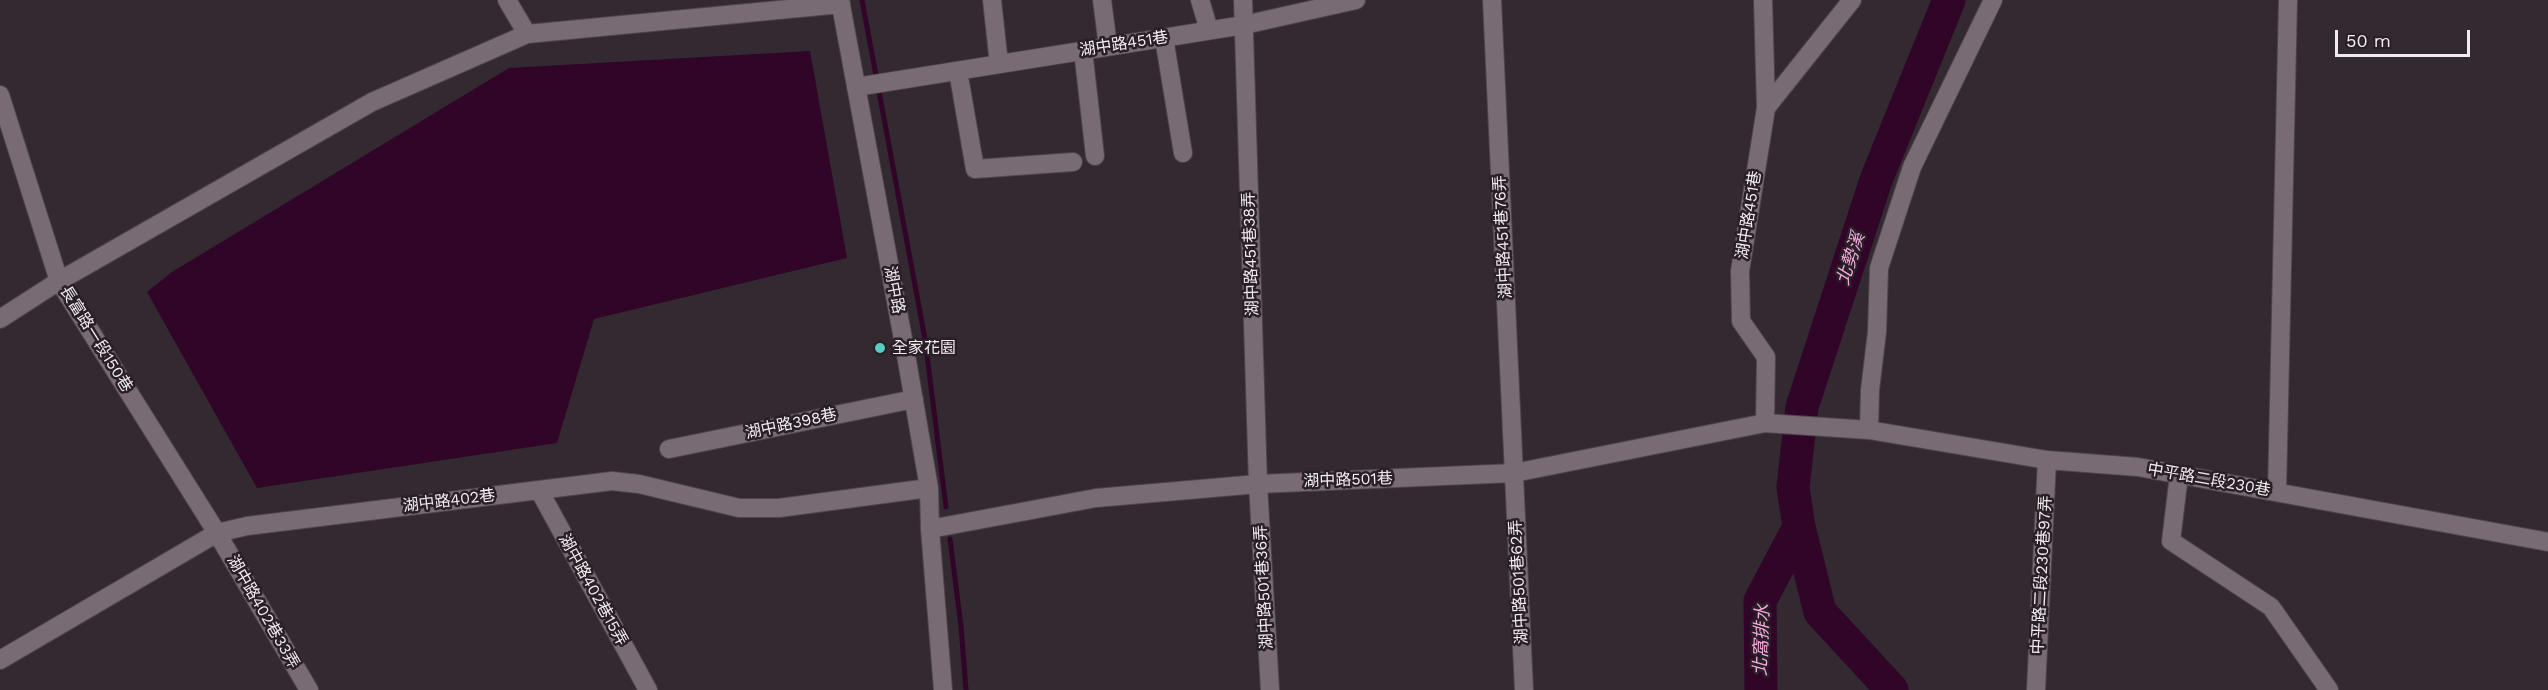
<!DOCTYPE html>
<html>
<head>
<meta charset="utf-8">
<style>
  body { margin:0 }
  #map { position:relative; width:2548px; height:690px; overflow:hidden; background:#332930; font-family:"Work Sans",sans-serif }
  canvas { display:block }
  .scale { position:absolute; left:2335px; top:30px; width:135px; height:27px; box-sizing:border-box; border:3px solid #f2ebf0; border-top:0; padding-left:8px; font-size:18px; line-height:21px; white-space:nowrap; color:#f2ebf0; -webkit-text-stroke:4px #291f26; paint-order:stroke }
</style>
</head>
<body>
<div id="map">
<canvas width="2548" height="690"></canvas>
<div class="scale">50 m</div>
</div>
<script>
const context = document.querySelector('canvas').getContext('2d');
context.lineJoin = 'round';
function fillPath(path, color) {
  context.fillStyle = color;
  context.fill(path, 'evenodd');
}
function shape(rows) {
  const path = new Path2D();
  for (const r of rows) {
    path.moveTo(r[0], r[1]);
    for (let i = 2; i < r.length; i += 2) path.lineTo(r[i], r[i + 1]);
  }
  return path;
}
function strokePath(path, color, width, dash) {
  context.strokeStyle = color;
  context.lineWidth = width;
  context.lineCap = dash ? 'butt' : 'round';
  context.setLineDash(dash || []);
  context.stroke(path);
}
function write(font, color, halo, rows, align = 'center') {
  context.font = font + ' "Work Sans","Noto Sans TC",sans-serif';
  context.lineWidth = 5;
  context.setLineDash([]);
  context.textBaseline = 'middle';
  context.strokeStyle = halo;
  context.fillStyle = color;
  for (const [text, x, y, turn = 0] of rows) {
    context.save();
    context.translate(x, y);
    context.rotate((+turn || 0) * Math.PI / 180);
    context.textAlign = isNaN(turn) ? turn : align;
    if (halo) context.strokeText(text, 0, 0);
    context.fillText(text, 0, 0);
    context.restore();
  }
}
fillPath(shape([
  [810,51,847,258,594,319,557,443,257,488,147,292,172,272,509,68]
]), '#310528');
strokePath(shape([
  [862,0,925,339,946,507],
  [950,539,961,626,966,690]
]), '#310528', 5);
strokePath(shape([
  [1761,690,1760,601,1799,527],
  [1892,690,1820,612,1799,527,1793,487,1802,407,1876,180,1949,0]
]), '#310528', 33);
const minor = shape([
  [507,0,527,34],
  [840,0,906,355,929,488,930,529,943,690],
  [992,0,999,64],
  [1102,0,1108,46],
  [1200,0,1209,30],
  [1243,0,1258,484,1270,690],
  [1492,0,1524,690],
  [1763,0,1766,108,1740,271,1741,321,1766,357,1765,423],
  [1164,38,1183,153],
  [1083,50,1095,156],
  [958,71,975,169,1073,162],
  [856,87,1244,25,1356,0],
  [0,95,59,281,217,533,309,690],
  [1766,108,1852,0],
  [0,319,59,281,372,102,527,34,841,4],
  [1869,430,1870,390,1877,332,1879,268,1912,167,1993,0],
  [669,449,914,399],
  [2179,475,2171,541,2271,607,2329,690],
  [539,490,648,690],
  [2277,492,2288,0],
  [930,529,1096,498,1258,484,1514,473,1765,423,1869,430,2047,460,2138,467,2548,542],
  [0,660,217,533,247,526,612,481,639,484,739,508,779,508,929,488],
  [2036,690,2047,460]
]);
strokePath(minor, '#4f454c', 20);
strokePath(minor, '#786b74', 18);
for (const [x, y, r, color] of [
  [880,348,6,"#56cec4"]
]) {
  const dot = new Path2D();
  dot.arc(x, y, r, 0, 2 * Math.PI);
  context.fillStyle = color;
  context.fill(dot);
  strokePath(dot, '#291f26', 2);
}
write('16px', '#f2ebf0', '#291f26', [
  ["湖中路451巷",1124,44,-9],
  ["湖中路451巷",1749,215,-81],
  ["湖中路451巷76弄",1503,237,-93],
  ["湖中路451巷38弄",1251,254,-92],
  ["湖中路",894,290,79],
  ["長富路一段150巷",96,339,58],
  ["湖中路398巷",791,424,-12],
  ["湖中路501巷",1348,480,-2],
  ["中平路二段230巷",2209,480,10],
  ["湖中路402巷",449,501,-7],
  ["中平路二段230巷97弄",2042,575,-87],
  ["湖中路501巷62弄",1519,582,-93],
  ["湖中路501巷36弄",1264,587,-93],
  ["湖中路402巷15弄",593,590,61],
  ["湖中路402巷33弄",263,612,60]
]);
write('16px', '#f2ebf0', '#291f26', [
  ["全家花園",892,348]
], 'left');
write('italic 18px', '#f5a9df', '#291f26', [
  ["北勢溪",1851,259,-72],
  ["北窩排水",1762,640,-88]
]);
</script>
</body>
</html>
